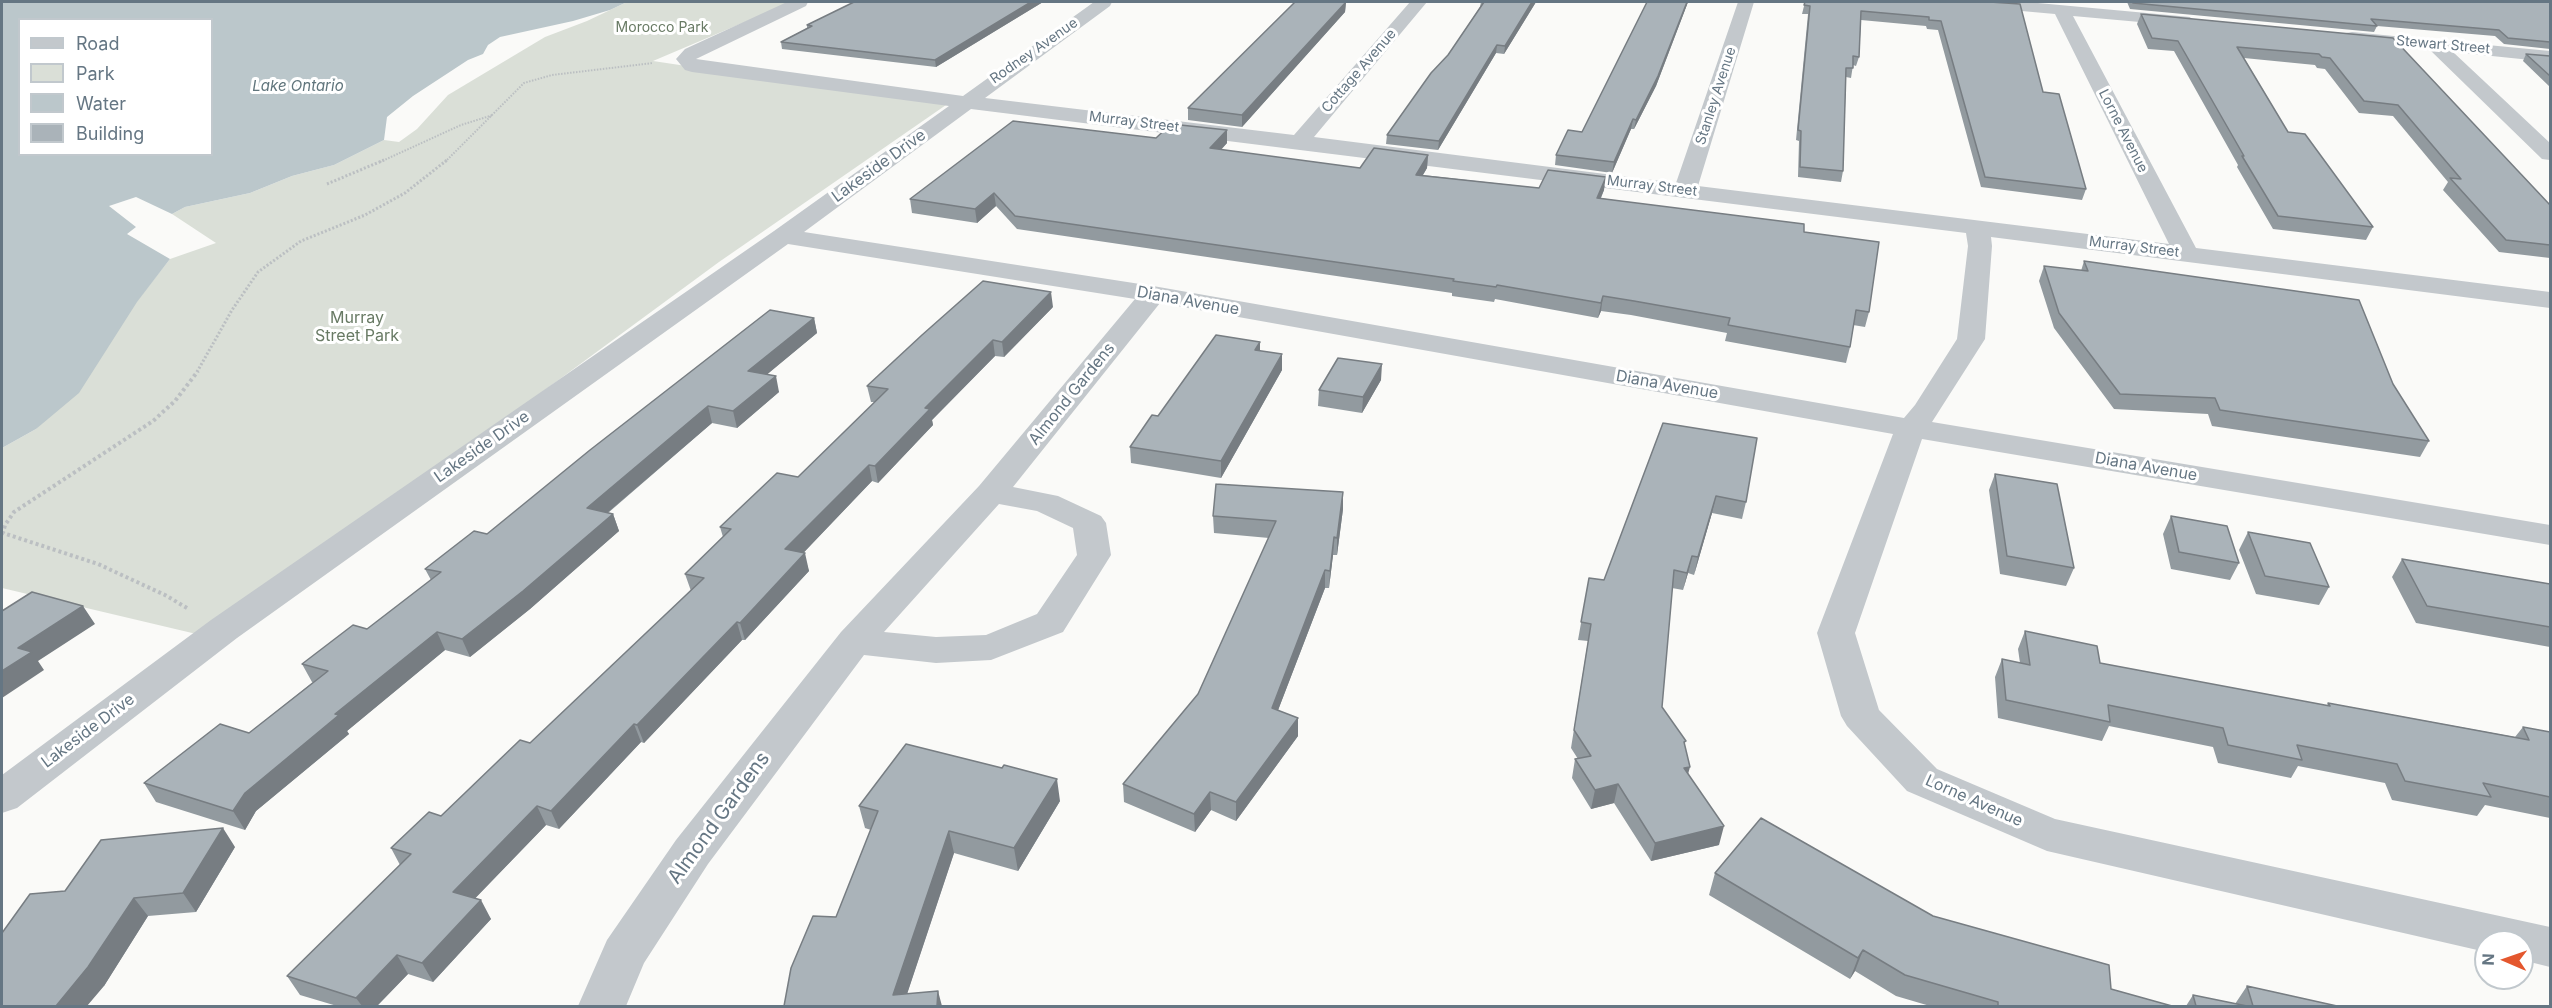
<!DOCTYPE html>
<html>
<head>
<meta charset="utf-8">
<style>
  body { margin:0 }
  #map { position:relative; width:2552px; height:1008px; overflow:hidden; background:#fafaf8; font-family:Inter,sans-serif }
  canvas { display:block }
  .frame { position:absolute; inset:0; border:3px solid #657683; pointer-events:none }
  .legend { position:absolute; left:18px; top:18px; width:195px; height:138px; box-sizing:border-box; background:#fff; border:2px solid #c1c8cd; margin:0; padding:8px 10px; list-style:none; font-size:18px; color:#657683 }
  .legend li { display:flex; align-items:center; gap:12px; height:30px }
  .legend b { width:30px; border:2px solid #c1c8cd }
  .north { position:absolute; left:2474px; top:930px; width:60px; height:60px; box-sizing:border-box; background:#fff; border:2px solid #c1c8cd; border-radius:50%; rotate:272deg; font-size:16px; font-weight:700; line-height:24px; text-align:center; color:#657683 }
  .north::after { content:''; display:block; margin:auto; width:21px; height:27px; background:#e4572e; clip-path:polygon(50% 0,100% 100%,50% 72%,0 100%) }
</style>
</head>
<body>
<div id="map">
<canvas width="2552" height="1008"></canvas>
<div class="frame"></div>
<ul class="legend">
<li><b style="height:8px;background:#c3c8cc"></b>Road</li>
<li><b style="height:16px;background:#dadfd7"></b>Park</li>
<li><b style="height:16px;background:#bbc7cb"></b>Water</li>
<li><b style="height:16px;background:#aab3b9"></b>Building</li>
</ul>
<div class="north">N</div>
</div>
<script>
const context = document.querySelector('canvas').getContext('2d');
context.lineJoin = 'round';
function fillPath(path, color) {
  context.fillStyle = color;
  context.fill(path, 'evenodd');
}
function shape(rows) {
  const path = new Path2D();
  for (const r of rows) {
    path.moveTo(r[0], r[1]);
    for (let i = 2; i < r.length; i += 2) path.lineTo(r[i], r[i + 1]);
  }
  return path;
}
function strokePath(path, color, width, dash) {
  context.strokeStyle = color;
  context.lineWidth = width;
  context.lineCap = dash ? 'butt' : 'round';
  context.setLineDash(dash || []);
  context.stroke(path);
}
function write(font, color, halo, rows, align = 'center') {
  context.font = font + ' Inter,sans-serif';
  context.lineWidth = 6;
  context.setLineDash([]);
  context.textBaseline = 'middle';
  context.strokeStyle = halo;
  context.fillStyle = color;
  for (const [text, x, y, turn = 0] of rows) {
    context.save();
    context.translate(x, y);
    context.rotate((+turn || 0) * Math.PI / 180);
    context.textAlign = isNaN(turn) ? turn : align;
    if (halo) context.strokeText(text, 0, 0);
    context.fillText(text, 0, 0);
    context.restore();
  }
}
fillPath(shape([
  [627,2,792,2,653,61,946,105,719,262,209,637,2,588,2,448,36,429,170,259,216,243,172,214,185,207,250,193,292,176,334,165,384,140,399,142,417,129,448,95,545,37,587,21]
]), '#dadfd7');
fillPath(shape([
  [2,2,627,2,610,10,573,21,500,37,488,45,483,54,468,60,413,96,387,117,384,140,334,165,292,176,250,193,185,207,172,214,136,197,109,206,136,227,127,234,170,259,137,302,79,393,36,429,2,448],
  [20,20,212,20,212,154,20,154]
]), '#bbc7cb');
strokePath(shape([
  [380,162,461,125,493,115],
  [445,162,524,83,552,75,653,63]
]), '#bbbfc2', 2, [1.5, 1.5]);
strokePath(shape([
  [327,184,384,160],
  [197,372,232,310,258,272,301,241,365,215,405,193,447,160]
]), '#bbbfc2', 3, [2, 2]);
strokePath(shape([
  [187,608,165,595,98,564,3,533,5,525,14,512,153,421,175,401,198,371]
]), '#bbbfc2', 4, [3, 3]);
fillPath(shape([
  [787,2,808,2,806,6,696,59,963,96,1094,2,1112,2,1110,6,985,98,1294,135,1410,2,1427,2,1314,137,1676,183,1738,2,1754,2,1698,186,2169,244,2055,14,1977,7,1969,2,2027,2,2190,17,2193,21,2190,25,2184,26,2073,16,2196,248,2550,292,2550,308,1991,237,1992,246,1985,339,1932,422,2550,525,2550,545,1922,439,1855,633,1879,710,1937,769,2055,819,2550,927,2550,967,2522,960,2522,942,2486,942,2486,952,2047,851,1907,791,1847,726,1841,716,1817,633,1893,434,1160,303,1013,487,1058,496,1101,516,1106,523,1111,555,1063,632,991,660,936,663,864,655,708,864,644,963,626,1006,578,1006,607,940,676,840,841,632,979,486,1135,299,788,244,237,638,17,808,2,813,2,775,211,620,774,231,949,106,692,72,685,70,676,59,685,49,787,2],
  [971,109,1966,233,1968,246,1957,339,1915,405,1904,418,1153,286,804,232,971,109],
  [999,504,1037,511,1073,528,1077,555,1037,614,986,635,936,637,884,632,999,504],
  [2352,32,2550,51,2550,62,2453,52,2550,143,2550,160,2542,159,2430,50,2346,41,2343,37,2346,33,2352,32]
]), '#c3c8cc');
fillPath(shape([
  [1043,2,936,67,782,49,781,42,807,28,807,25],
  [1346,2,1345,12,1242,127,1188,120,1188,108],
  [1481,2,1536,2,1504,54,1496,53,1438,150,1386,144,1387,135,1448,55,1480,7],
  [1647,2,1688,2,1656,86,1634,129,1631,129,1612,173,1555,165,1556,155,1582,132],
  [1805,2,1990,2,2043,92,2086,189,2082,200,1981,187,1938,30,1927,29,1926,26,1861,20,1859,57,1856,66,1853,65,1851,78,1846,77,1843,171,1841,182,1798,177,1799,141,1796,140,1808,14,1802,14],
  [2127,2,2550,2,2550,49,2504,44,2495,36,2377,26,2374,32,2130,9],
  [2141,14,2393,38,2550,205,2550,258,2499,252,2443,190,2448,182,2393,116,2359,113,2325,69,2317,68,2315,65,2244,58,2288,132,2373,227,2366,240,2273,229,2237,167,2238,165,2174,51,2148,49,2137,24],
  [2526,54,2550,56,2550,87,2523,61],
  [1227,130,1227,143,1221,150,1360,168,1428,155,1427,168,1423,175,1539,188,1604,190,1601,198,1804,232,1869,312,1865,327,1853,325,1850,347,1846,363,1725,341,1727,333,1631,315,1601,311,1598,318,1495,299,1494,302,1452,296,1452,293,1017,229,996,206,977,223,912,213,910,199,1156,138],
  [2084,261,2393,384,2429,441,2420,457,2212,426,2208,414,2114,409,2054,328,2039,281,2044,266,2081,271],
  [1053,307,1004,357,995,356,932,420,933,425,878,483,872,481,803,553,809,571,745,640,742,640,644,743,641,742,559,829,546,825,475,898,491,919,433,982,408,974,377,1006,337,1006,300,995,287,976,400,865,391,848,441,816,530,743,691,591,685,574,723,537,720,527,798,477,875,402,871,402,867,386],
  [814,318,817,333,767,374,779,392,737,428,712,423,608,513,613,514,619,531,530,609,470,657,445,650,347,731,349,734,256,811,245,830,156,802,144,783,249,733,313,682,312,682,302,664,367,629,431,580,425,569,487,534],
  [1260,351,1282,370,1221,478,1131,463,1130,447,1158,416],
  [1381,380,1362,413,1318,406,1319,390],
  [1663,423,1746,502,1742,519,1712,513,1694,575,1688,573,1683,590,1672,588,1662,707,1685,747,1688,774,1719,845,1651,861,1614,803,1591,809,1572,778,1575,759,1578,759,1571,748,1588,641,1578,640,1589,578,1604,580],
  [1995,474,2074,568,2066,586,2000,574,1989,490],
  [1343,492,1343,509,1337,555,1333,555,1329,588,1325,588,1278,710,1298,736,1236,821,1211,810,1195,832,1124,802,1123,784,1198,694,1269,538,1214,533,1213,516],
  [2171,516,2239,563,2230,580,2171,569,2163,534],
  [2248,532,2329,587,2319,605,2256,594,2239,550],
  [2402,559,2550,584,2550,647,2416,623,2392,577],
  [2025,631,2100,663,2327,706,2328,703,2515,737,2523,727,2550,732,2550,818,2485,805,2477,816,2392,800,2385,783,2298,766,2291,778,2218,763,2213,747,2109,726,2102,741,1998,718,1995,677,2002,659,2020,663,2018,649],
  [1060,801,1018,871,954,853,907,994,784,1006,836,917,871,830,865,828,859,806],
  [235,847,196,912,148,916,104,986,65,891],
  [1715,873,1933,916,2111,989,2172,1006,1930,1006,1896,996,1855,971,1850,979,1709,895],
  [2247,986,2337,1006,2186,1006,2193,995,2235,1004]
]), '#929a9f');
fillPath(shape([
  [1031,2,1043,2,936,67,935,60],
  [1346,2,1345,12,1242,127,1242,115],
  [1532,2,1536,2,1504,54,1505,46],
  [1687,2,1688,2,1656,86,1634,129,1636,120],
  [1497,45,1496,53,1438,150,1439,141],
  [1633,119,1631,129,1612,173,1614,162],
  [1227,130,1227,143,1210,161,1210,148],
  [1428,155,1427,168,1415,188,1416,175],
  [1606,177,1604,190,1595,211,1597,198],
  [994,193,996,206,977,223,975,209],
  [1051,292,1053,307,1004,357,1002,342],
  [1603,296,1601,311,1598,318,1601,303],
  [814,318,817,333,752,387,748,371],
  [993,340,995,356,932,420,933,425,878,483,875,466,925,408],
  [1260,342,1260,358,1255,350],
  [1282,354,1282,370,1221,478,1221,461],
  [1382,364,1381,380,1362,413,1363,397],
  [776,376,779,392,737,428,733,411],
  [708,406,712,423,593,525,587,508],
  [869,465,872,481,790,567,785,549],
  [1343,492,1343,509,1337,555,1337,538],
  [1716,496,1712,513,1694,575,1698,557],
  [613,514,619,531,530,609,470,657,462,639],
  [1334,537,1333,555,1329,588,1330,571],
  [805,553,809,571,745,640,740,623],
  [1692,556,1688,573,1683,590,1687,573],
  [1325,570,1325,588,1272,726,1272,708],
  [83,606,95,624,38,661,44,670,2,698,2,671,18,648],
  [737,622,742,640,644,743,637,725],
  [437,632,445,650,347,731,349,734,256,811,245,830,233,811,245,793,335,714],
  [1298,718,1298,736,1236,821,1236,802],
  [634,724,641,742,559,829,551,811],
  [1690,767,1685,785,1684,768],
  [1057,779,1060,801,1018,871,1014,848],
  [1618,784,1614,803,1591,809,1595,790],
  [1210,792,1211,810,1195,832,1194,814],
  [537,806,546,825,463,911,453,892],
  [1724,826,1719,845,1651,861,1655,843],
  [223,828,235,847,196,912,183,893],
  [949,831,954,853,903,1006,893,995],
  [134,898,148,916,104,986,87,1006,56,1006],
  [481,900,491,919,433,982,422,963],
  [1863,950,1855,971,1850,979,1858,958],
  [397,955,408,974,377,1006,362,1006,356,998],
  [938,991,942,1006,937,1006]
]), '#777d82');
const building = shape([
  [854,2,1031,2,935,60,781,42,812,26,807,25,854,2],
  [1295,2,1346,2,1242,115,1188,108,1295,2],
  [1484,2,1532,2,1505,46,1497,45,1439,141,1387,135,1431,73,1448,55,1484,2],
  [1647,2,1687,2,1658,76,1636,120,1633,119,1614,162,1556,155,1568,130,1582,132,1647,2],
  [1805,2,1990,2,2020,4,2043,92,2059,94,2086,189,1985,177,1941,21,1929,20,1929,17,1861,11,1859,57,1853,56,1853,68,1846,68,1843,171,1800,167,1801,131,1798,130,1810,6,1804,5,1805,2],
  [2132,2,2550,2,2550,42,2508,38,2499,30,2371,19,2377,26,2133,3,2132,2],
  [2141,14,2393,38,2550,205,2550,245,2506,240,2450,178,2461,179,2398,105,2364,101,2330,58,2322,57,2319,54,2237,47,2288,132,2305,134,2373,227,2278,216,2242,156,2244,156,2178,41,2152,38,2141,14],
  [2526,54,2550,56,2550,76,2526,54],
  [1013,121,1156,138,1171,124,1227,130,1210,148,1360,168,1374,148,1428,155,1416,175,1539,188,1548,170,1606,177,1597,198,1804,224,1804,232,1879,242,1869,312,1856,310,1850,347,1728,325,1730,318,1634,301,1603,296,1601,303,1497,285,1496,287,1453,281,1454,279,1015,216,994,193,975,209,910,199,1013,121],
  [2084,261,2359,300,2393,384,2429,441,2220,410,2215,398,2120,394,2059,313,2044,266,2088,271,2084,261],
  [983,281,1051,292,1002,342,993,340,925,408,930,409,875,466,869,465,785,549,805,553,740,623,737,622,637,725,634,724,551,811,537,806,453,892,481,900,422,963,397,955,356,998,287,976,411,854,391,848,429,812,441,816,520,740,530,743,704,578,685,574,731,529,720,527,777,473,798,477,888,389,867,386,922,335,983,281],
  [770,310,814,318,748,371,776,376,733,411,708,406,587,508,613,514,523,591,462,639,437,632,335,714,339,715,245,793,233,811,144,783,220,724,249,733,328,671,302,664,353,625,367,629,441,572,425,569,474,531,487,534,590,450,770,310],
  [1216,335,1260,342,1255,350,1282,354,1221,461,1130,447,1152,415,1158,416,1216,335],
  [1338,358,1382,364,1363,397,1319,390,1338,358],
  [1663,423,1757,438,1746,502,1716,496,1698,557,1692,556,1687,573,1674,570,1662,707,1686,741,1684,742,1690,767,1684,768,1724,826,1655,843,1618,784,1595,790,1575,759,1591,756,1574,730,1591,624,1581,622,1589,578,1604,580,1663,423],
  [1995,474,2057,484,2074,568,2007,556,1995,474],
  [1216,484,1343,492,1337,538,1334,537,1330,571,1325,570,1272,708,1298,718,1236,802,1210,792,1194,814,1123,784,1198,694,1276,521,1213,516,1216,484],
  [2171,516,2227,526,2239,563,2179,552,2171,516],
  [2248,532,2310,543,2329,587,2265,576,2248,532],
  [2402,559,2550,584,2550,627,2427,606,2402,559],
  [32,592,83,606,18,648,32,652,2,671,2,611,32,592],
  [2025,631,2097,646,2100,663,2330,706,2328,703,2529,740,2523,727,2550,732,2550,797,2483,783,2491,797,2405,781,2397,764,2297,745,2302,760,2228,745,2223,728,2108,705,2110,722,2006,700,2002,659,2030,665,2025,631],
  [906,744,1002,768,1004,765,1057,779,1014,848,949,831,893,995,938,991,937,1006,784,1006,791,968,813,916,836,917,878,811,859,806,906,744],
  [1761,818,1933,916,2109,965,2111,989,2172,1006,1998,1006,1998,1002,1905,975,1863,950,1858,958,1715,873,1761,818],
  [223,828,183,893,134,898,88,967,56,1006,2,1006,2,933,30,894,65,891,101,840,223,828],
  [2247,986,2337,1006,2253,1006,2247,986],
  [2193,995,2247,1006,2196,1006,2193,995]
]);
fillPath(building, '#aab3b9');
strokePath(building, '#777d82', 1.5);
write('14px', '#687a64', '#fff', [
  ["Morocco Park",662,28]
]);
write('14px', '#657683', '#fff', [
  ["Stewart Street",2443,45,5],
  ["Rodney Avenue",1034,51,-35],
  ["Cottage Avenue",1359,71,-49],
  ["Stanley Avenue",1716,96,-72],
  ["Murray Street",1134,122,7],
  ["Lorne Avenue",2123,131,63],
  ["Murray Street",1652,186,7],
  ["Murray Street",2134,247,7]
]);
write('italic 15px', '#60757c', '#fff', [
  ["Lake Ontario",298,86]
]);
write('16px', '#657683', '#fff', [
  ["Lakeside Drive",879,166,-36],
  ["Diana Avenue",1188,301,10],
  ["Diana Avenue",1667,385,10],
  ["Almond Gardens",1072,394,-51],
  ["Lakeside Drive",482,447,-35],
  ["Diana Avenue",2146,467,10],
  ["Lakeside Drive",88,731,-37],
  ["Lorne Avenue",1974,801,24]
]);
write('16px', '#687a64', '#fff', [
  ["Murray",357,318],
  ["Street Park",357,336]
]);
write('20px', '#657683', '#fff', [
  ["Almond Gardens",719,818,-54]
]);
</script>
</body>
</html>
